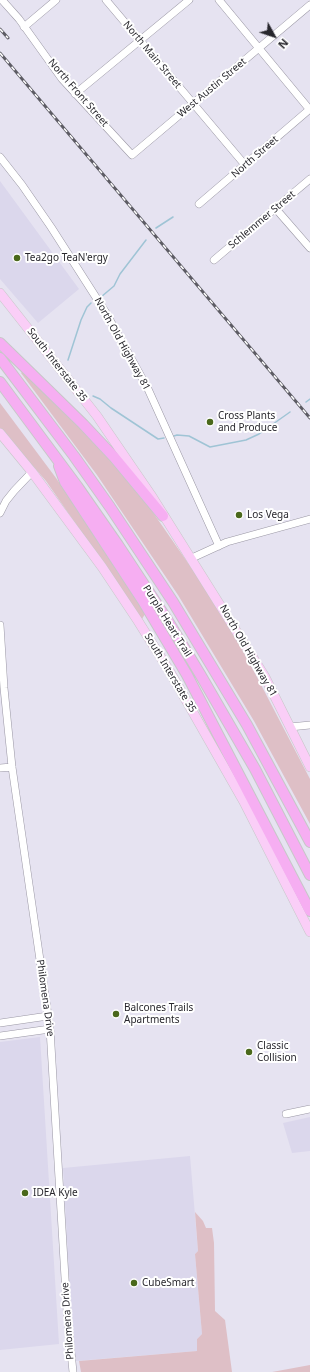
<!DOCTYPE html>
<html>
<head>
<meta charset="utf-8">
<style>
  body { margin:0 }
  #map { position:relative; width:310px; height:1372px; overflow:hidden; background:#e6e3f1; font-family:"Noto Sans",sans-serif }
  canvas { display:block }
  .north { position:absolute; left:254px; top:16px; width:40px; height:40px; -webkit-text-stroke:3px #fff; paint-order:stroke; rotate:130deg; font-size:11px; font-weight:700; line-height:16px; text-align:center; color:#28272d }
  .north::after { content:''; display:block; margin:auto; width:14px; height:18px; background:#28272d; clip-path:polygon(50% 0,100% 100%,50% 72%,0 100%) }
</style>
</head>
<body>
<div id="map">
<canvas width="310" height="1372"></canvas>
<div class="north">N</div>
</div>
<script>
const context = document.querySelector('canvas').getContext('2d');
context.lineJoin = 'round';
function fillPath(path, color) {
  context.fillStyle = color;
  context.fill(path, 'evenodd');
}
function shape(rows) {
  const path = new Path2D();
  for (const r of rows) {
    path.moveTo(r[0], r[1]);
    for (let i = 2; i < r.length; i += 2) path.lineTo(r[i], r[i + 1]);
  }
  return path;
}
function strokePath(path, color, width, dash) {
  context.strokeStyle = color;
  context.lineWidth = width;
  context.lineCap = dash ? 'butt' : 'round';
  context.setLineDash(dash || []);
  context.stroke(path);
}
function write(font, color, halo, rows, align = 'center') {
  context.font = font + ' "Noto Sans",sans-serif';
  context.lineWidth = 4;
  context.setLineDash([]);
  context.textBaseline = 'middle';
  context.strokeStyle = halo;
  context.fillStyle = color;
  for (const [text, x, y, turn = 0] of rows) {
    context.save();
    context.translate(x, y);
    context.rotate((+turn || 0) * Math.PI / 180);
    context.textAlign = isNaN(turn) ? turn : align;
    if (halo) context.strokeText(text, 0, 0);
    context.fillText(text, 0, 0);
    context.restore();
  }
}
fillPath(shape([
  [0,181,79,289,38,323,0,279],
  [40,1037,59,1344,0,1350,0,1042],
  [310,1117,310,1151,292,1153,283,1123],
  [190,1156,198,1251,195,1254,202,1334,197,1339,197,1351,76,1361,71,1311,63,1168]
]), '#dbd7ec');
fillPath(shape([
  [24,370,76,420,145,501,197,576,232,631,258,679,310,779,310,824,254,721,178,595,97,475,21,373],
  [0,403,56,478,92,530,145,614,142,619,218,745,253,807,117,583,46,481,0,428],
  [195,1212,203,1221,206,1228,212,1228,214,1243,215,1311,225,1320,232,1372,81,1372,79,1361,197,1351,197,1339,202,1334,195,1254,198,1251],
  [310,1365,310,1372,272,1372]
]), '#debfc6');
strokePath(shape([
  [156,228,173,217],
  [101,297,114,286,120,274,146,240],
  [68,360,81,320,87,307,91,303],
  [93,396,100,399,111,408,158,439,164,438],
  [306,402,310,399],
  [174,436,177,435,189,436,210,447,246,440,259,434,290,412]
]), '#9fc4d5', 1.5);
const minor = shape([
  [2,0,19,19,62,79,132,155,310,5],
  [106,0,245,165],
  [219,0,310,110],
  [24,27,56,0],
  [75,94,189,0],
  [0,157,22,185,51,227,106,313,148,389,219,546],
  [199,204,310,109],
  [276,209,310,248],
  [214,260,310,179],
  [0,513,6,501,14,491,32,472],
  [192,558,227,542,310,519],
  [0,625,4,688,12,767,50,1029,67,1311,73,1372],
  [290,727,310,725],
  [0,768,12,767],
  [0,1023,48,1016],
  [0,1036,50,1029],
  [286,1114,310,1109]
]);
const major = shape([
  [0,293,97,416,151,495,265,677,310,767],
  [0,433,32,472,102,567,138,621,170,672,244,802,310,932]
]);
const highway = shape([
  [0,343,83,424,114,457,163,516],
  [0,358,74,456,110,507,173,602,247,725,310,842],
  [0,382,77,486,118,545,168,621,200,674,255,769,310,875],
  [59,466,65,482,143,601,187,675,310,911]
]);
strokePath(minor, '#9a97a4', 8);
strokePath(major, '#c7c7c8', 10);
strokePath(highway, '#c7c7c8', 12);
strokePath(minor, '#fff', 7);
strokePath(major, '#facef7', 9);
strokePath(highway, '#f6aef2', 10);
const rail = shape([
  [0,29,8,38],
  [0,53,310,418]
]);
strokePath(rail, '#5d5c64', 3);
strokePath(rail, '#fff', 1.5, [4.5]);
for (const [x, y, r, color] of [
  [17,258,4,"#4a681b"],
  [210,422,4,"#4a681b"],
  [239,515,4,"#4a681b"],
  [116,1014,4,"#4a681b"],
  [249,1052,4,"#4a681b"],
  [25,1193,4,"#4a681b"],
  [134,1283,4,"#4a681b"]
]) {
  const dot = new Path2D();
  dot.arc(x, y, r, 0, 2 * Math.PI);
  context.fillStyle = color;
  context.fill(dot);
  strokePath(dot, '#fff', 1.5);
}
write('10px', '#28272d', '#fff', [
  ["North Main Street",152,55,50],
  ["West Austin Street",212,88,-40],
  ["North Front Street",78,93,49],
  ["North Street",255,157,-41],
  ["Schlemmer Street",262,220,-40],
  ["North Old Highway 81",122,344,61],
  ["South Interstate 35",57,365,52],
  ["Purple Heart Trail",167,621,58],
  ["North Old Highway 81",248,651,60],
  ["South Interstate 35",170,673,59],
  ["Philomena Drive",45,998,82],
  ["Philomena Drive",68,1321,-94]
]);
write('10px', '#28272d', '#fff', [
  ["Tea2go TeaN'ergy",25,258],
  ["Cross Plants",218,416],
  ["and Produce",218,428],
  ["Los Vega",247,515],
  ["Balcones Trails",124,1008],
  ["Apartments",124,1020],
  ["Classic",257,1046],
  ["Collision",257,1058],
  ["IDEA Kyle",33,1193],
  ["CubeSmart",142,1283]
], 'left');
</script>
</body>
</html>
